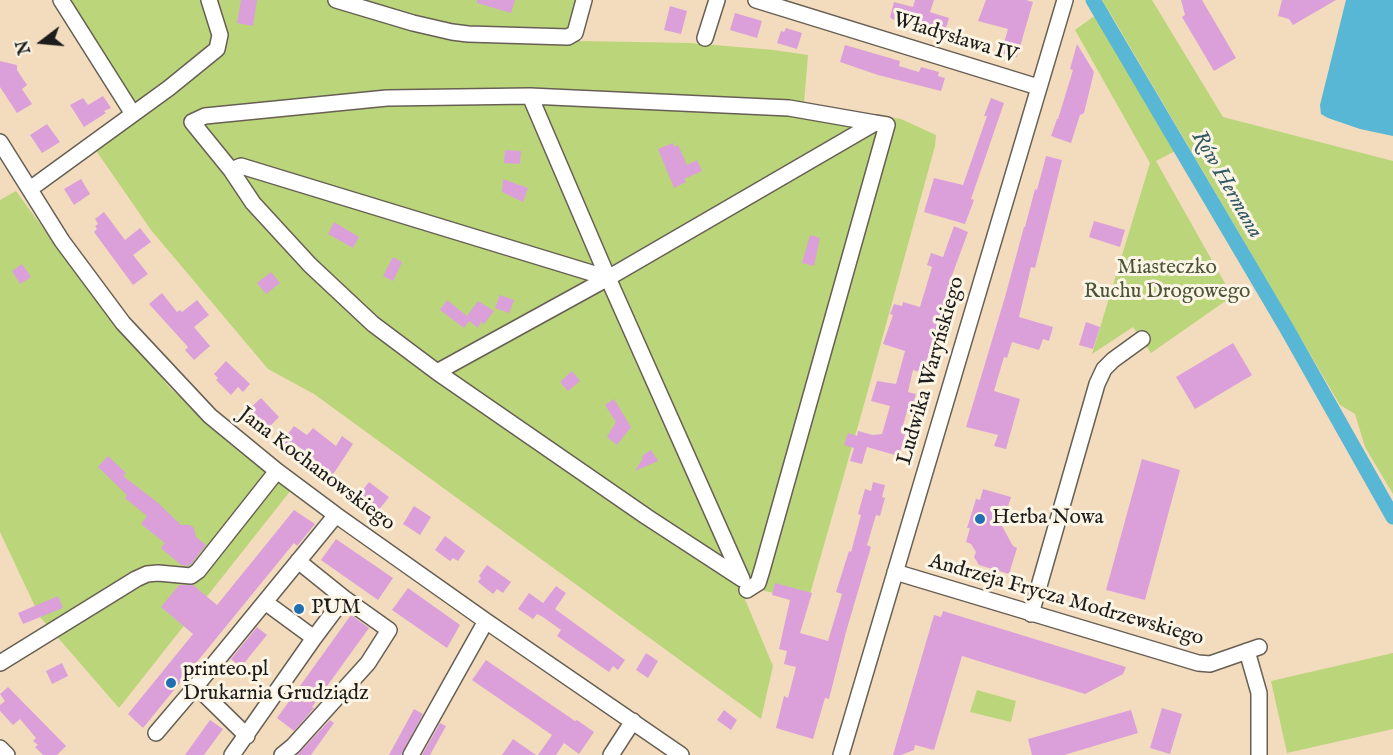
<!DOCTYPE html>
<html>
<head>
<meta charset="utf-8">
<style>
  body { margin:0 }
  #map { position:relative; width:1393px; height:755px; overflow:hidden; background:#f2dcbd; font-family:"IM FELL English",serif }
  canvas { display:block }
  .north { position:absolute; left:12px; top:12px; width:60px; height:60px; -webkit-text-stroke:4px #fcf5e5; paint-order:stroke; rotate:254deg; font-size:16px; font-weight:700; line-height:24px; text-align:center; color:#1c1c1c }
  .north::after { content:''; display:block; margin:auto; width:21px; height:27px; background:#1c1c1c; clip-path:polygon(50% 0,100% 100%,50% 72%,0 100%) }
</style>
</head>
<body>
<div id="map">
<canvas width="1393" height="755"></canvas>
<div class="north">N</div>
</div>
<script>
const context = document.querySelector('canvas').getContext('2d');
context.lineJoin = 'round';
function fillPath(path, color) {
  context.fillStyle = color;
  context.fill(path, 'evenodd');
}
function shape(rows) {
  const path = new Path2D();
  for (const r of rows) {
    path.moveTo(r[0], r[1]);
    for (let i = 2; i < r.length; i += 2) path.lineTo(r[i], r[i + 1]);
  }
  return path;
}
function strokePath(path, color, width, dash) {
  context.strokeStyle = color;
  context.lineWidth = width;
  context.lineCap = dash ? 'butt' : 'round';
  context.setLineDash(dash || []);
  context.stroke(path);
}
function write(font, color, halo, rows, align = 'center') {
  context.font = font + ' "IM FELL English",serif';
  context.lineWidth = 6;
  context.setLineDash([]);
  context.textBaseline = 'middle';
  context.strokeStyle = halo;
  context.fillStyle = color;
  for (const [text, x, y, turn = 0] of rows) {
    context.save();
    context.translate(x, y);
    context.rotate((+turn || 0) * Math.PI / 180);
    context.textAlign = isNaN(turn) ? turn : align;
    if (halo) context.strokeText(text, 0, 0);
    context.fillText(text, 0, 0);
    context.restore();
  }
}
fillPath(shape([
  [54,0,591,0,579,41,690,43,774,50,808,55,804,103,901,119,936,135,935,146,865,401,808,601,739,585,773,666,761,719,314,394,268,369,151,230,88,139,123,112],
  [1102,0,1152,0,1223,117,1393,161,1393,494,1365,447,1355,414,1340,405,1106,6,1179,149,1156,161,1236,303,1224,302,1151,353,1133,327,1092,354,1150,163,1075,30,1100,12,1104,4],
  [16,191,73,269,170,388,228,442,291,490,119,708,40,617,0,532,0,200],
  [1393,653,1393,729,1287,753,1271,681],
  [977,690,1016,701,1011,722,970,712]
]), '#bbd57b');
fillPath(shape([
  [1346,0,1393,0,1393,136,1360,129,1328,118,1321,114,1320,105]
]), '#57b7d5');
strokePath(shape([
  [1093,0,1287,329,1393,517]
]), '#57b7d5', 15);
fillPath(shape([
  [241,0,257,0,253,26,237,23],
  [477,0,515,0,511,13,477,3],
  [915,0,934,0,930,12,949,18,944,35,892,19,890,17,894,2,913,7],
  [986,0,1026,0,1033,2,1017,57,1001,53,1008,29,978,21],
  [1181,0,1202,0,1236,58,1214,71,1182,17,1185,15],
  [1282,0,1336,0,1293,25,1289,19,1278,16],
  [670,6,687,11,681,34,664,30],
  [735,13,762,21,757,38,730,30],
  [786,28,802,33,797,49,777,43,781,31,784,32],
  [1077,44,1094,72,1084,113,1080,115,1071,143,1051,136,1057,119,1058,119,1073,70,1070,69],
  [845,45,900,61,899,66,919,72,921,67,939,72,938,76,945,78,941,91,878,75,840,62],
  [0,61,17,65,17,70,27,85,22,89,32,104,17,113,0,87],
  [103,96,111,108,104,111,106,113,84,127,70,105,83,98,88,105],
  [991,98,1004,103,971,199,974,200,965,224,924,212,934,178,963,185,987,116,984,116],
  [47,124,60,142,42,153,30,135],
  [673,143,674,147,678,145,687,165,697,160,702,171,684,179,686,182,674,188,658,149],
  [505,150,521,151,520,164,504,163],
  [1046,156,1062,160,1035,268,1031,267,1019,317,1053,327,1049,341,1043,339,1039,350,1012,342,1007,358,1004,357,994,391,1020,399,1006,449,994,446,998,435,966,427,1005,297,1024,227,1025,227,1035,189,1037,190],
  [81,179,90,194,74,205,64,189],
  [503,179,528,188,523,202,502,192],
  [104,212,125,240,140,228,151,242,133,255,148,274,133,285,94,232,97,229,95,226,98,224,95,219],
  [1094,221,1125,230,1120,247,1089,237],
  [334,222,359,237,353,248,328,234],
  [954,226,968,232,950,281,923,373,913,370,908,392,916,394,911,412,907,411,901,433,905,434,900,453,896,452,895,455,867,447,862,464,850,461,854,448,844,445,848,433,857,436,858,431,873,435,882,434,890,406,871,401,877,381,896,384,905,351,883,344,893,315,890,314,894,304,902,306,903,302,920,307,932,267,927,265,931,253,943,257],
  [810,235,820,238,814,266,802,263],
  [393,257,402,262,393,281,383,276],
  [22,264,31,277,20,284,12,271],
  [271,272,280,283,266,294,257,283],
  [162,293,177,312,180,310,182,312,197,300,209,315,194,327,210,346,194,360,185,350,188,347,149,304],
  [500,295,514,300,509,313,495,308],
  [447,300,467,316,478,301,494,311,484,324,481,322,478,328,469,321,464,328,440,310],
  [1086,322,1100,327,1093,349,1079,345],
  [1233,343,1252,375,1195,409,1176,377],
  [226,361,250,384,243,392,238,387,231,395,216,380,218,378,214,374],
  [572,371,580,381,568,391,560,382],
  [261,398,279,417,266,430,247,411],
  [614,399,631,427,617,445,607,437,616,422,605,405],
  [294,426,307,435,313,428,336,446,342,436,353,444,330,479,318,472,322,466,298,446,293,453,280,444],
  [651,450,658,461,635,471,643,458,642,456],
  [108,456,126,473,123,476,157,502,181,525,190,525,194,528,196,537,206,545,191,564,188,566,181,565,161,548,165,543,141,524,147,516,125,498,127,495,98,467],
  [1142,459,1180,470,1145,600,1106,590],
  [369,482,389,497,378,511,358,496],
  [873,482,885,485,882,497,885,498,880,516,876,515,867,545,871,547,846,632,829,699,825,698,813,739,776,728,784,696,788,698,796,667,784,664,787,651,779,649,790,600,772,595,775,583,812,593,800,633,828,641,842,594,836,592,849,551,851,552,861,515,858,514,865,489,871,491],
  [983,489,1011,497,1002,526,1013,546,1017,548,1009,574,979,565,974,557,976,552,971,544,966,542,970,528,967,528,976,499,980,500],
  [414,506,431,517,420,535,403,524],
  [294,510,315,524,297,546,294,543,143,728,128,714,193,634,161,607,179,585,193,585,217,605],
  [445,536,465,551,458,561,453,558,450,561,435,550],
  [336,539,393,578,378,600,321,560],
  [487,565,511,582,503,593,497,589,493,594,478,582,481,578,479,576],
  [556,586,566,593,555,609,625,660,618,670,613,666,609,672,557,636,561,630,543,617,537,614,533,619,518,609,529,593,543,603],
  [408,588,460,625,447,648,392,610],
  [58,596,63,608,23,624,18,613],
  [943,611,1126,667,1123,674,1085,694,962,656,934,750,915,745,914,750,901,755,893,755,934,615,941,617],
  [351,615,369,628,312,707,314,708,294,731,277,718],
  [257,627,267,635,241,667,231,659],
  [646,653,658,661,648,678,636,670],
  [486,660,575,721,577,720,594,732,579,754,564,743,556,755,538,755,552,735,472,680],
  [62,663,68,676,52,684,46,671],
  [8,687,66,746,57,755,43,755,35,747,38,745,33,741,36,738,20,719,13,725,0,711,0,705,5,701,0,694],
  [1162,708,1182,714,1170,754,1150,748],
  [414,709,423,714,401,755,389,755],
  [724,710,737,720,731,730,717,720],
  [1131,710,1138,733,1064,755,1032,755,1028,739],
  [210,720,223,729,204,755,185,755],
  [330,720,334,723,311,755,297,755],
  [440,723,446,726,430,755,422,755],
  [513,739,536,755,502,755]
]), '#dba0da');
const minor = shape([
  [61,0,133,114],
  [336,0,413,23,452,32,468,34,568,37,575,33,584,0],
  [756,0,1038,87],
  [705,38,717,0],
  [530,96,608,278,742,579,647,517,437,372,373,324,310,265,253,203,231,170,192,122,205,116,387,98,530,96],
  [530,96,789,108,875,123,608,278],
  [0,142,62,241,123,323,210,416,277,471,336,515,486,621,681,755],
  [231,170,241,166,608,278,437,372],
  [30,189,169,88,217,49,220,35,209,0],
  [895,572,1198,663,1210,664,1259,647],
  [747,590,758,583,762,570,887,125,875,123],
  [265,602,314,638,344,598,298,561],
  [1031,614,1097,384,1104,369,1113,360,1142,339],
  [1247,651,1259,693,1259,755],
  [0,663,136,579,147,574,158,573,191,576,198,571,277,471],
  [156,733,196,686],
  [247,736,196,686,336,515],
  [0,748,7,755],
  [232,755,314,638],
  [282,755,293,746,368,663,389,630,344,598],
  [411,755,486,621],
  [611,755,633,721],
  [841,755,1065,0]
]);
strokePath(minor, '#675f54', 18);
strokePath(minor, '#fff', 15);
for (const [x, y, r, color] of [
  [980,519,6,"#1f6fb2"],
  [299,609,6,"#1f6fb2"],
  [171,683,6,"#1f6fb2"]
]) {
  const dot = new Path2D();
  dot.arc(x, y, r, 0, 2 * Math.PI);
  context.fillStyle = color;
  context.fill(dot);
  strokePath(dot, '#fcf5e5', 2);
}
write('21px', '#1c1c1c', '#fcf5e5', [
  ["Władysława IV",955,39,17],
  ["Ludwika Waryńskiego",932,371,-74],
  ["Jana Kochanowskiego",316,470,37],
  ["Andrzeja Frycza Modrzewskiego",1066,601,16]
]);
write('21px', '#4c5438', '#fcf5e5', [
  ["Miasteczko",1167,269],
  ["Ruchu Drogowego",1167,293]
]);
write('21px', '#1c1c1c', '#fcf5e5', [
  ["Herba Nowa",992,519],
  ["PUM",311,609],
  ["printeo.pl",183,671],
  ["Drukarnia Grudziądz",183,695]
], 'left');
write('italic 22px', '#345a66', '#fcf5e5', [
  ["Rów Hermana",1226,185,60]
]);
</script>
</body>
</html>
